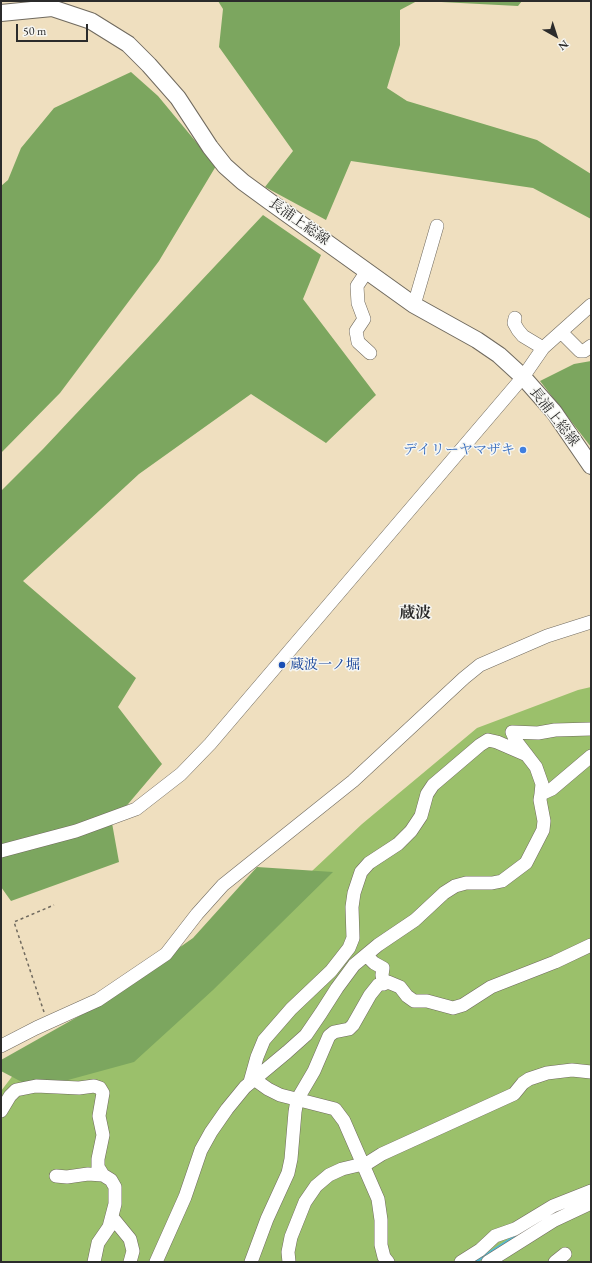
<!DOCTYPE html>
<html>
<head>
<meta charset="utf-8">
<style>
  body { margin:0 }
  #map { position:relative; width:592px; height:1263px; overflow:hidden; background:#efdfbf; font-family:"EB Garamond",serif }
  canvas { display:block }
  .frame { position:absolute; inset:0; border:2px solid #2b2b2b; pointer-events:none }
  .north { position:absolute; left:536px; top:16px; width:40px; height:40px; -webkit-text-stroke:3px #f6f6f2; paint-order:stroke; rotate:141deg; font-size:11px; font-weight:700; line-height:16px; text-align:center; color:#2b2b2b }
  .north::after { content:''; display:block; margin:auto; width:14px; height:18px; background:#2b2b2b; clip-path:polygon(50% 0,100% 100%,50% 72%,0 100%) }
  .scale { position:absolute; left:16px; top:24px; width:72px; height:18px; box-sizing:border-box; border:2px solid #2b2b2b; border-top:0; padding-left:5px; font-size:12px; line-height:14px; white-space:nowrap; color:#2b2b2b; -webkit-text-stroke:3px #f6f6f2; paint-order:stroke }
</style>
</head>
<body>
<div id="map">
<canvas width="592" height="1263"></canvas>
<div class="frame"></div>
<div class="north">N</div>
<div class="scale">50 m</div>
</div>
<script>
const context = document.querySelector('canvas').getContext('2d');
context.lineJoin = 'round';
function fillPath(path, color) {
  context.fillStyle = color;
  context.fill(path, 'evenodd');
}
function shape(rows) {
  const path = new Path2D();
  for (const r of rows) {
    path.moveTo(r[0], r[1]);
    for (let i = 2; i < r.length; i += 2) path.lineTo(r[i], r[i + 1]);
  }
  return path;
}
function strokePath(path, color, width, dash) {
  context.strokeStyle = color;
  context.lineWidth = width;
  context.lineCap = dash ? 'butt' : 'round';
  context.setLineDash(dash || []);
  context.stroke(path);
}
function write(font, color, halo, rows, align = 'center') {
  context.font = font + ' "EB Garamond","Noto Serif JP",serif';
  context.lineWidth = 3;
  context.setLineDash([]);
  context.textBaseline = 'middle';
  context.strokeStyle = halo;
  context.fillStyle = color;
  for (const [text, x, y, turn = 0] of rows) {
    context.save();
    context.translate(x, y);
    context.rotate((+turn || 0) * Math.PI / 180);
    context.textAlign = isNaN(turn) ? turn : align;
    if (halo) context.strokeText(text, 0, 0);
    context.fillText(text, 0, 0);
    context.restore();
  }
}
fillPath(shape([
  [591,687,591,1262,1,1262,1,1091,14,1074,278,903,362,824,477,728,578,690]
]), '#9bc06b');
fillPath(shape([
  [218,1,417,1,400,10,400,45,387,88,407,101,537,140,591,174,591,219,533,188,351,161,326,220,265,187,293,151,219,47,223,9],
  [422,1,522,1,518,6],
  [131,72,158,96,216,166,159,261,60,393,1,453,1,186,8,180,21,148,54,108],
  [263,215,321,255,303,299,376,395,326,443,251,394,139,474,23,581,136,678,118,707,162,764,112,823,119,862,11,901,1,887,1,491,43,449],
  [591,361,591,447,540,381,574,364],
  [257,867,333,872,213,990,134,1062,35,1089,1,1071,1,1060,95,1007,193,938]
]), '#7ca65f');
strokePath(shape([
  [475,1262,519,1234]
]), '#53b9d1', 3);
const minor = shape([
  [367,271,357,286,358,303,364,319,356,331,358,342,370,353],
  [414,305,437,226],
  [515,318,514,323,518,330,523,336,543,348],
  [561,332,580,351,584,351,591,346],
  [541,794,542,784,536,767,516,741,512,732,538,733,555,730,591,729],
  [1,851,76,831,136,809,181,774,210,744,523,377,543,348,591,305],
  [366,955,374,963,383,968,382,975,384,984],
  [1,1046,36,1028,98,1000,166,954,197,914,223,885,353,781,464,678,480,665,547,636,591,622],
  [254,1079,268,1089,280,1095,335,1109,344,1121,378,1199,381,1220,381,1245,384,1257,388,1262],
  [250,1082,257,1057,264,1040,291,1009,331,971,349,948,353,938,352,907,354,893,361,872,369,863,398,844,411,831,421,816,427,794,433,785,480,745,488,740,497,742,527,755],
  [1,1111,10,1096,16,1090,36,1086,79,1088,94,1086,100,1088,103,1093,99,1116,103,1135,98,1159,98,1167,103,1175,111,1180,115,1187,115,1204,109,1227,98,1243,94,1262],
  [363,1166,382,1154,514,1094,523,1083,529,1079,547,1073,572,1070,591,1072],
  [56,1176,67,1177,88,1174,103,1175],
  [112,1217,130,1239,133,1251,130,1262],
  [156,1262,185,1197,201,1150,211,1132,227,1109,245,1087,287,1052,306,1035,321,1013,337,988,354,965,378,945,415,920,444,893,455,886,466,883,492,883,502,881,526,863,543,830,544,821,540,800,541,794,552,789,591,756],
  [251,1262,267,1219,288,1173,291,1159,295,1112,297,1100,314,1071,329,1036,334,1032,349,1029,353,1025,370,995,378,985,388,982,400,987,407,996,414,1001,427,1001,453,1008,463,1005,491,987,555,962,591,945],
  [289,1262,288,1252,291,1237,305,1202,316,1186,329,1175,342,1169,363,1164],
  [461,1262,480,1250,495,1236,515,1229,553,1206,591,1191],
  [488,1262,553,1221,591,1203],
  [555,1262,565,1254]
]);
const major = shape([
  [1,13,52,8,91,21,128,44,149,65,178,98,210,147,225,166,243,182,269,201,414,305,477,340,499,355,523,377,554,412,591,466]
]);
strokePath(minor, '#706a5f', 14);
strokePath(major, '#706a5f', 18);
strokePath(shape([
  [44,1012,14,922,54,905]
]), '#706a5f', 1.5, [3, 3]);
strokePath(minor, '#fff', 13);
strokePath(major, '#fff', 16);
for (const [x, y, r, color] of [
  [523,450,4,"#3f7fe0"],
  [282,665,4,"#1a4fb4"]
]) {
  const dot = new Path2D();
  dot.arc(x, y, r, 0, 2 * Math.PI);
  context.fillStyle = color;
  context.fill(dot);
  strokePath(dot, '#f6f6f2', 1.5);
}
write('14px', '#2b2b2b', '#f6f6f2', [
  ["長浦上総線",299,222,35],
  ["長浦上総線",554,417,52]
]);
write('14px', '#366cbe', '#f6f6f2', [
  ["デイリーヤマザキ",515,450]
], 'right');
write('14px', '#164399', '#f6f6f2', [
  ["蔵波一ノ堀",290,665]
], 'left');
write('bold 16px', '#2b2b2b', '#f6f6f2', [
  ["蔵波",415,614]
]);
</script>
</body>
</html>
